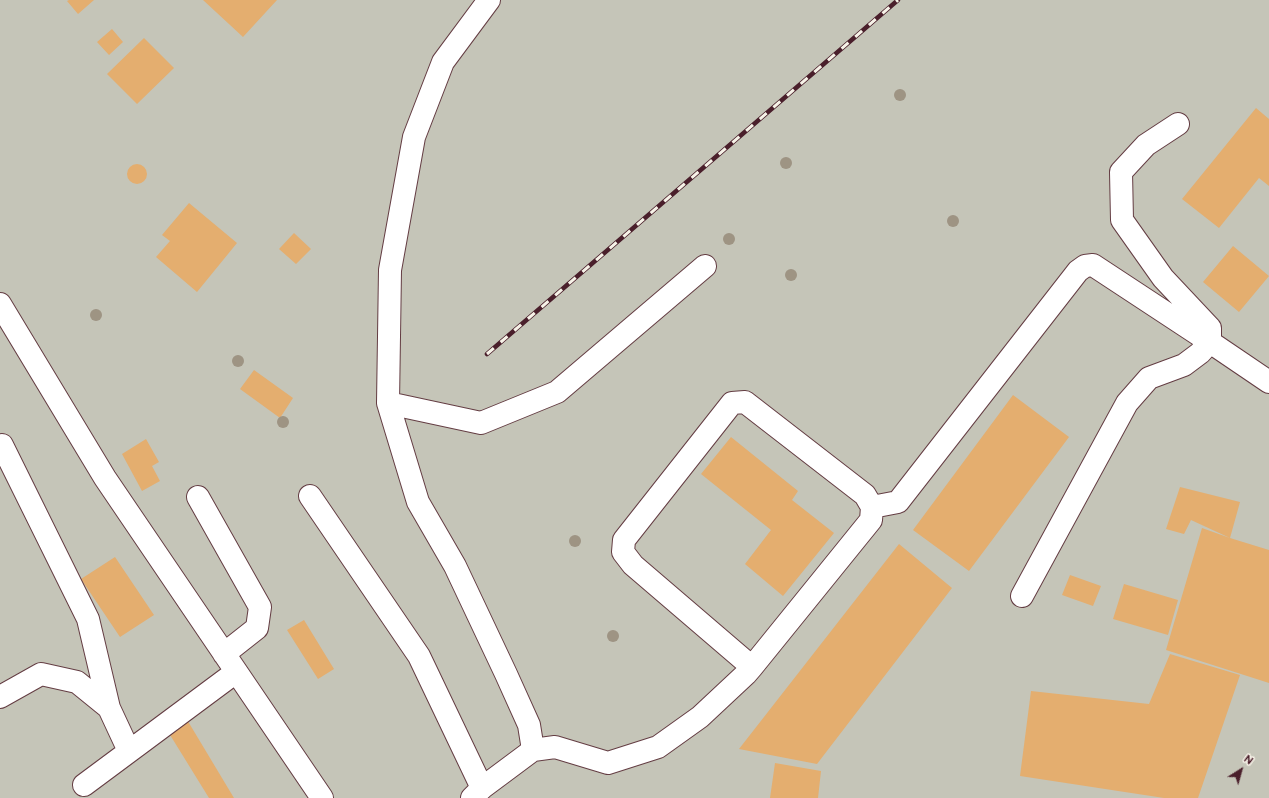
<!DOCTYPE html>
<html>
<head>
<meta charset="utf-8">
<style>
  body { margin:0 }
  #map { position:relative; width:1269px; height:798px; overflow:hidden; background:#f4e4cc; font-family:"Balsamiq Sans",sans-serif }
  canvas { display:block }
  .north { position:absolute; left:1221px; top:750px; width:40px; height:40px; -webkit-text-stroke:3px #f7f3e8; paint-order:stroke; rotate:37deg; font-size:11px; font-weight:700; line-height:16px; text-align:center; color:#4a1f2b }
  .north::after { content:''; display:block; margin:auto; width:14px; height:18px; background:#4a1f2b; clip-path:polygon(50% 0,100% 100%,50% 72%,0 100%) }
</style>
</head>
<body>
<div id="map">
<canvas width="1269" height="798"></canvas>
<div class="north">N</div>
</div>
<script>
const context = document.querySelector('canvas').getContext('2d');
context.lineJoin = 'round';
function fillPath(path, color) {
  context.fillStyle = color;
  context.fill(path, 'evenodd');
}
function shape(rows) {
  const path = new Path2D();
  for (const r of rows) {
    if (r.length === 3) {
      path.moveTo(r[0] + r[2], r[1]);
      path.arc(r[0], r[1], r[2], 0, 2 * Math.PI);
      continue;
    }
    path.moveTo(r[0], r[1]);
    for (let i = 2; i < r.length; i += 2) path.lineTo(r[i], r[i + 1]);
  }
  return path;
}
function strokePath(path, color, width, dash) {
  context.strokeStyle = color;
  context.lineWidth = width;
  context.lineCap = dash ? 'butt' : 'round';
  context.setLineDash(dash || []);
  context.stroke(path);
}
fillPath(shape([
  [0,0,1269,0,1269,798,0,798]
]), '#c5c5b8');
fillPath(shape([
  [69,0,94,0,78,14,67,1],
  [203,0,277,0,243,37],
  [112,29,123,42,109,55,97,42],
  [144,38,174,68,137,104,107,74],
  [1256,108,1269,119,1269,186,1259,178,1219,228,1182,199],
  [137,174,10],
  [189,203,237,243,197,292,156,257,170,241,162,235],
  [294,233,311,249,296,264,279,249],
  [1233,246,1269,276,1239,312,1203,282],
  [254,370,293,398,280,418,240,389],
  [1013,395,1069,437,969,571,913,530],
  [731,437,798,491,792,500,834,533,783,596,745,564,771,530,701,474],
  [146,439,159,462,152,466,160,481,142,491,122,454],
  [1180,487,1240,502,1230,538,1269,550,1269,683,1166,650,1202,528,1230,538,1191,520,1184,534,1166,529],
  [899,544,952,588,817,764,739,749],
  [115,557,154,615,120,637,81,579],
  [1070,575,1101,586,1093,606,1062,595],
  [1124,584,1178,600,1168,635,1113,619],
  [304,620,334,669,318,679,287,630],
  [1170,654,1240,675,1198,798,1164,798,1020,776,1031,691,1149,704],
  [186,718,234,798,209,798,167,730],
  [775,763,821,771,818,798,770,798]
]), '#e4ae6f');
const minor = shape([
  [489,0,443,62,414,137,390,270,388,403,418,502,455,566,506,674,529,725,533,750],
  [1178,124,1146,145,1121,172,1122,220,1163,278,1210,328,1210,342],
  [0,304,105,478,322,798],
  [388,403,481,423,557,392,705,266],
  [2,445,88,619,109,708],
  [310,496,419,656,482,788],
  [198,497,260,607,257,628,224,654],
  [872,507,898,502,1078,271,1085,266,1093,265,1210,342],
  [1022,596,1127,403,1149,378,1184,365,1200,353,1210,342,1269,382],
  [0,697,41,674,77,682,109,708,129,751],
  [84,785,236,672],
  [472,798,482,788,533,750,555,747,608,763,658,747,700,717,746,674,752,667,871,520,872,507,865,495,745,402,732,403,624,540,623,552,633,565,752,667]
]);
strokePath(minor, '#643d43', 24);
strokePath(minor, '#fff', 22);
const rail = shape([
  [487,354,898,0]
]);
strokePath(rail, '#4a1f2b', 4.5);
strokePath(rail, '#f7f3e8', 3, [9]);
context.fillStyle = '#9e9483';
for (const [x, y] of [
  [900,95],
  [786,163],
  [953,221],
  [729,239],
  [791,275],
  [96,315],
  [238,361],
  [283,422],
  [575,541],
  [613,636]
]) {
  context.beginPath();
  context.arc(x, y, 6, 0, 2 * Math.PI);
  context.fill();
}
</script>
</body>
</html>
